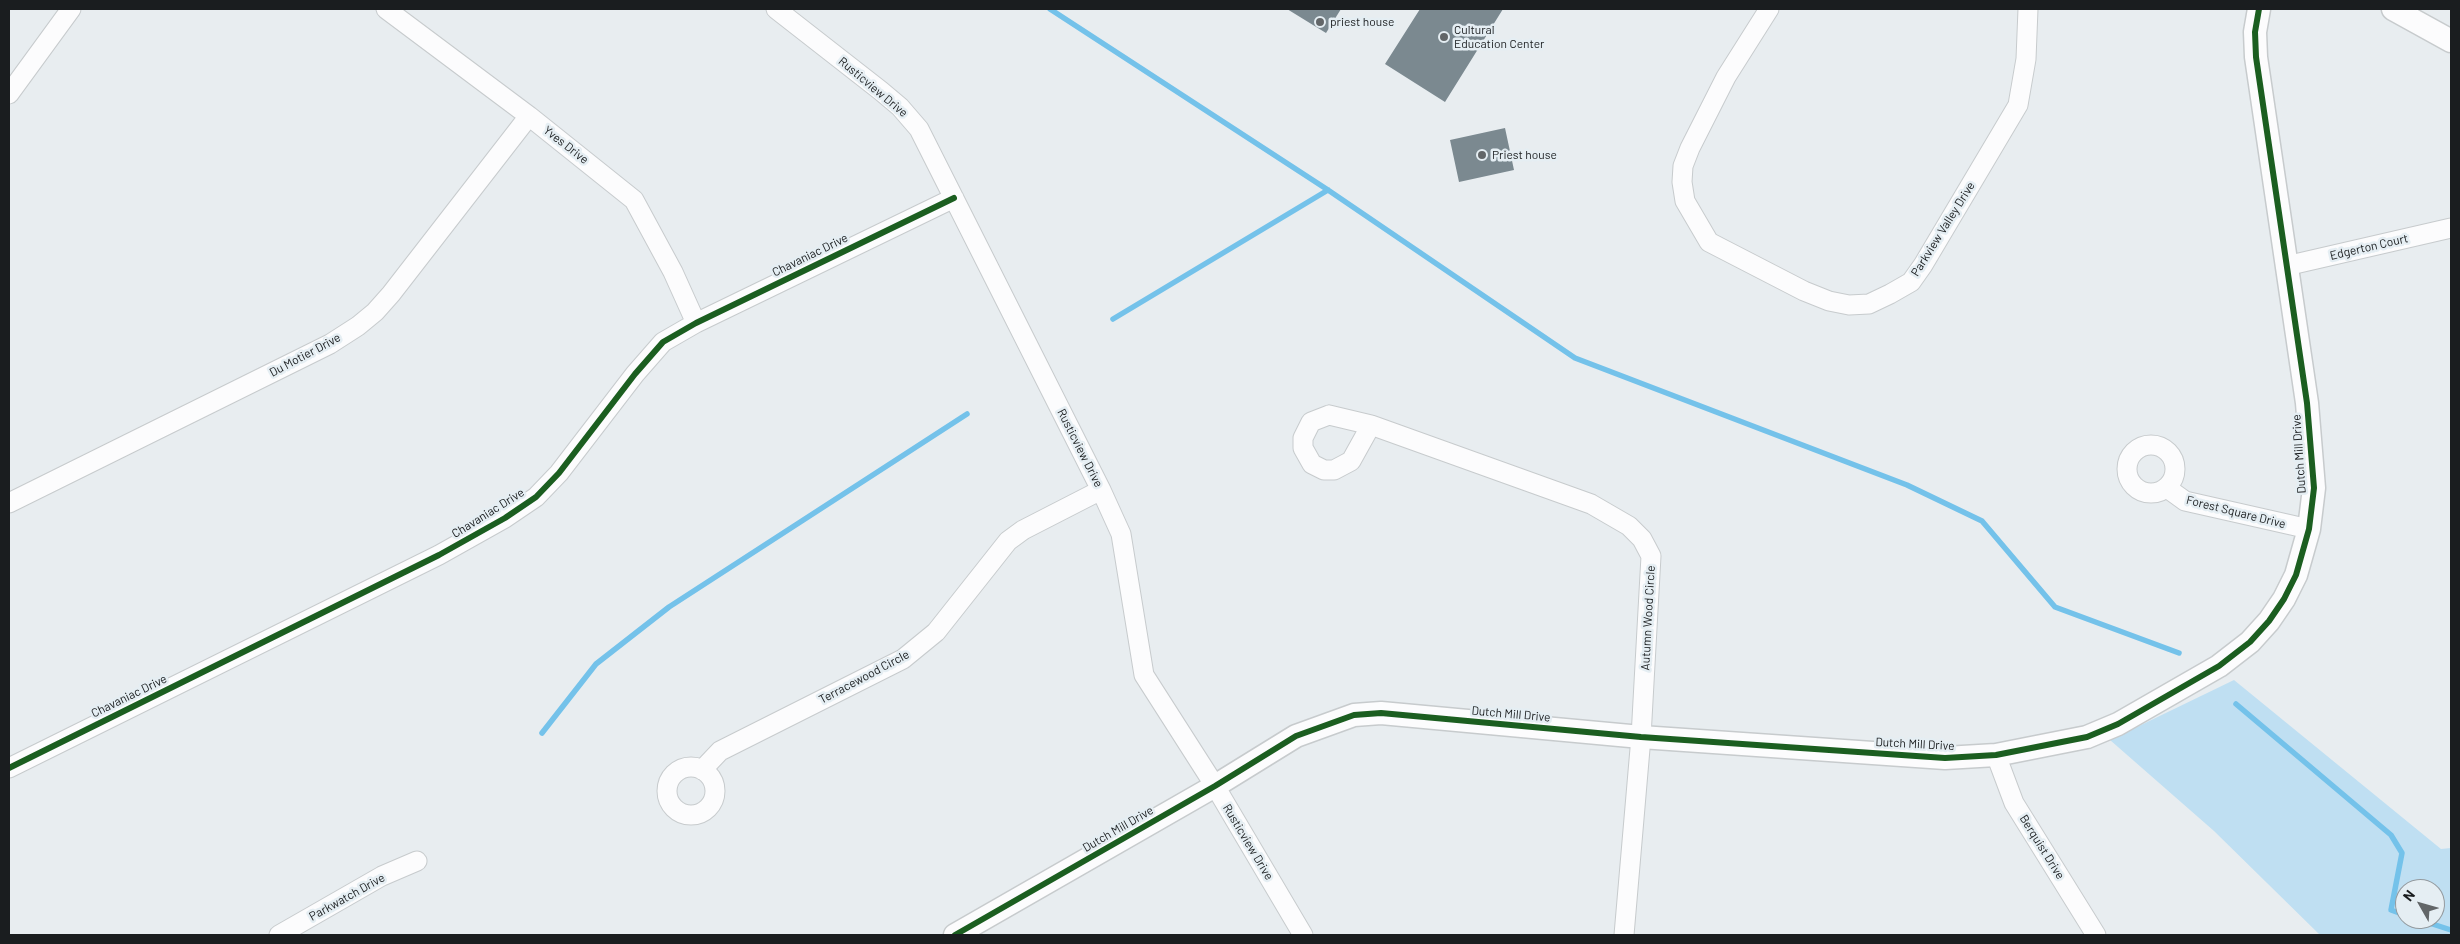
<!DOCTYPE html>
<html>
<head>
<meta charset="utf-8">
<style>
  body { margin:0 }
  #map { position:relative; width:2460px; height:944px; overflow:hidden; background:#e8edf0; font-family:Barlow,sans-serif }
  canvas { display:block }
  .frame { position:absolute; inset:0; border:10px solid #1a1d1f; pointer-events:none }
  .north { position:absolute; left:2395px; top:879px; width:50px; height:50px; box-sizing:border-box; background:#e5eef3; border:1px solid #949a9e; border-radius:50%; rotate:308deg; font-size:14px; font-weight:700; line-height:20px; text-align:center; color:#1a1d1f }
  .north::after { content:''; display:block; margin:auto; width:18px; height:22px; background:#626668; clip-path:polygon(50% 0,100% 100%,50% 72%,0 100%) }
</style>
</head>
<body>
<div id="map">
<canvas width="2460" height="944"></canvas>
<div class="frame"></div>
<div class="north">N</div>
</div>
<script>
const context = document.querySelector('canvas').getContext('2d');
context.lineJoin = 'round';
function fillPath(path, color) {
  context.fillStyle = color;
  context.fill(path, 'evenodd');
}
function shape(rows) {
  const path = new Path2D();
  for (const r of rows) {
    if (r.length === 3) {
      path.moveTo(r[0] + r[2], r[1]);
      path.arc(r[0], r[1], r[2], 0, 2 * Math.PI);
      continue;
    }
    path.moveTo(r[0], r[1]);
    for (let i = 2; i < r.length; i += 2) path.lineTo(r[i], r[i + 1]);
  }
  return path;
}
function strokePath(path, color, width, dash) {
  context.strokeStyle = color;
  context.lineWidth = width;
  context.lineCap = dash ? 'butt' : 'round';
  context.setLineDash(dash || []);
  context.stroke(path);
}
function write(font, color, halo, rows, align = 'center') {
  context.font = font + ' Barlow,sans-serif';
  context.lineWidth = 5;
  context.setLineDash([]);
  context.textBaseline = 'middle';
  context.strokeStyle = halo;
  context.fillStyle = color;
  for (const [text, x, y, turn = 0] of rows) {
    context.save();
    context.translate(x, y);
    context.rotate((+turn || 0) * Math.PI / 180);
    context.textAlign = isNaN(turn) ? turn : align;
    if (halo) context.strokeText(text, 0, 0);
    context.fillText(text, 0, 0);
    context.restore();
  }
}
fillPath(shape([
  [2234,680,2441,849,2451,848,2451,935,2320,935,2214,831,2110,740],
  [2405,889,2435,889,2435,919,2405,919]
]), '#bfdff2');
strokePath(shape([
  [1050,9,1328,190,1575,358,1907,485,1982,521,2055,607,2179,653],
  [1113,319,1328,190],
  [2236,704,2391,835,2402,853,2391,910,2405,915],
  [542,733,596,664,669,607,967,414],
  [2417,919,2451,930]
]), '#74c2ea', 5.5);
fillPath(shape([
  [1287,9,1341,9,1326,33],
  [1420,9,1503,9,1445,102,1385,64],
  [1505,128,1514,170,1459,182,1450,140]
]), '#7b8990');
const minor = shape([
  [386,9,529,116,634,200,673,272,696,323],
  [776,9,881,91,900,107,919,129,1101,490,1121,534,1144,675,1215,786,1303,935],
  [1769,9,1726,77,1690,148,1683,166,1682,182,1685,201,1709,242,1804,291,1829,301,1849,305,1869,304,1890,294,1911,282,1923,265,2018,105,2026,59,2028,9],
  [9,94,71,9],
  [2286,266,2451,228],
  [1329,415,1371,425,1351,461,1334,470,1324,470,1312,464,1303,448,1303,438,1311,422,1329,415],
  [1371,425,1591,504,1629,526,1642,539,1651,556,1641,737,1624,935],
  [2151,469,24],
  [2167,488,2185,501,2309,529],
  [9,503,330,344,358,326,375,312,391,294,529,116],
  [1996,755,2014,803,2096,935],
  [691,791,24],
  [9,768,439,555,505,518,536,497,559,473,635,374,663,342,696,323,954,198],
  [702,770,720,751,903,659,936,632,1008,541,1023,530,1101,490],
  [279,935,382,876,417,861]
]);
const tertiary = shape([
  [2393,9,2451,41],
  [955,935,1215,786,1296,736,1354,715,1381,713,1641,737,1945,758,1996,755,2087,737,2118,724,2219,666,2250,642,2269,621,2284,599,2296,575,2309,529,2314,488,2307,403,2256,57,2255,32,2259,9]
]);
strokePath(minor, '#c7cbcd', 21);
strokePath(tertiary, '#c7cbcd', 25);
strokePath(minor, '#fcfcfd', 19);
strokePath(tertiary, '#fcfcfd', 22);
strokePath(shape([
  [9,768,439,555,505,518,536,497,559,473,635,374,663,342,696,323,954,198],
  [955,935,1215,786,1296,736,1354,715,1381,713,1641,737,1945,758,1996,755,2087,737,2118,724,2219,666,2250,642,2269,621,2284,599,2296,575,2309,529,2314,488,2307,403,2256,57,2255,32,2259,9]
]), '#1b5e20', 6);
for (const [x, y, r, color] of [
  [1320,22,5,"#626668"],
  [1444,37,5,"#626668"],
  [1482,155,5,"#626668"]
]) {
  const dot = new Path2D();
  dot.arc(x, y, r, 0, 2 * Math.PI);
  context.fillStyle = color;
  context.fill(dot);
  strokePath(dot, '#e5eef3', 2);
}
write('12px', '#1a1d1f', '#e5eef3', [
  ["priest house",1330,22],
  ["Cultural",1454,30],
  ["Education Center",1454,44],
  ["Priest house",1492,155]
], 'left');
write('12px', '#1a1d1f', '#e5eef3', [
  ["Rusticview Drive",873,87,40],
  ["Yves Drive",566,145,38],
  ["Parkview Valley Drive",1943,229,-58],
  ["Edgerton Court",2369,247,-13],
  ["Chavaniac Drive",810,255,-26],
  ["Du Motier Drive",305,355,-28],
  ["Rusticview Drive",1080,448,63],
  ["Dutch Mill Drive",2299,454,-94],
  ["Forest Square Drive",2236,512,14],
  ["Chavaniac Drive",488,513,-32],
  ["Autumn Wood Circle",1648,618,-87],
  ["Terracewood Circle",864,677,-28],
  ["Chavaniac Drive",129,696,-26],
  ["Dutch Mill Drive",1511,714,5],
  ["Dutch Mill Drive",1915,744,3],
  ["Dutch Mill Drive",1118,829,-30],
  ["Rusticview Drive",1248,842,59],
  ["Berquist Drive",2042,847,58],
  ["Parkwatch Drive",347,897,-29]
]);
</script>
</body>
</html>
